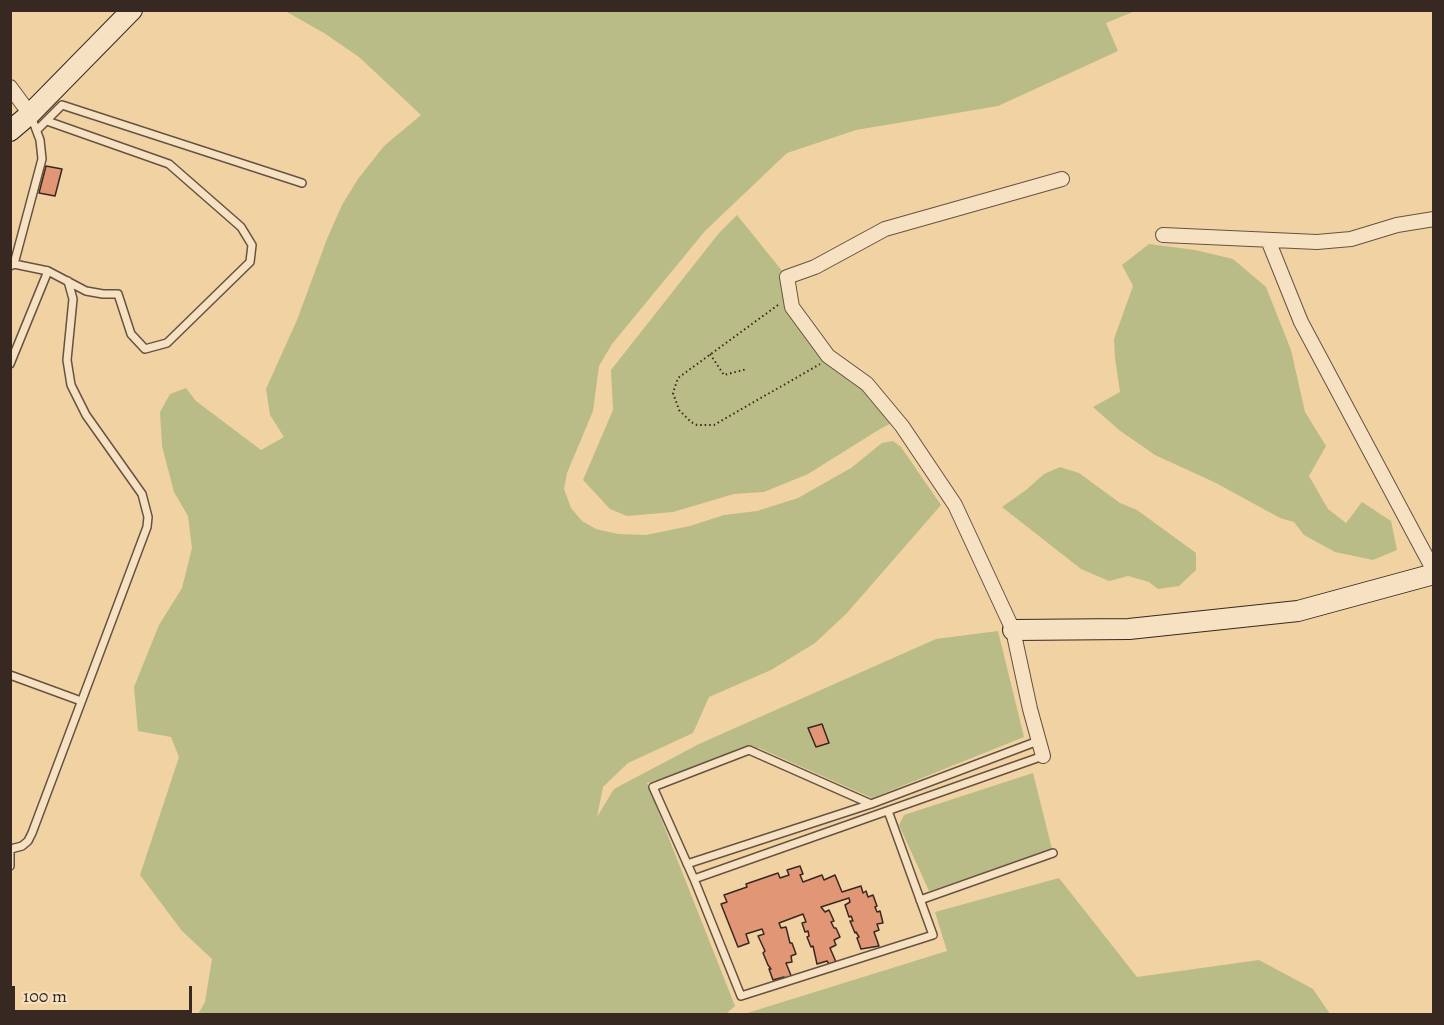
<!DOCTYPE html>
<html>
<head>
<meta charset="utf-8">
<style>
  body { margin:0 }
  #map { position:relative; width:1444px; height:1025px; overflow:hidden; background:#f1d2a3; font-family:Alegreya,serif }
  canvas { display:block }
  .frame { position:absolute; inset:0; border:12px solid #372821; pointer-events:none }
  .scale { position:absolute; left:12px; top:986px; width:180px; height:27px; box-sizing:border-box; border:3px solid #372821; border-top:0; padding-left:8px; font-size:18px; line-height:21px; white-space:nowrap; color:#372821; -webkit-text-stroke:4px #f6e2c3; paint-order:stroke }
</style>
</head>
<body>
<div id="map">
<canvas width="1444" height="1025"></canvas>
<div class="frame"></div>
<div class="scale">100 m</div>
</div>
<script>
const context = document.querySelector('canvas').getContext('2d');
context.lineJoin = 'round';
function fillPath(path, color) {
  context.fillStyle = color;
  context.fill(path, 'evenodd');
}
function shape(rows) {
  const path = new Path2D();
  for (const r of rows) {
    path.moveTo(r[0], r[1]);
    for (let i = 2; i < r.length; i += 2) path.lineTo(r[i], r[i + 1]);
  }
  return path;
}
function strokePath(path, color, width, dash) {
  context.strokeStyle = color;
  context.lineWidth = width;
  context.lineCap = dash ? 'butt' : 'round';
  context.setLineDash(dash || []);
  context.stroke(path);
}
fillPath(shape([
  [285,11,1135,11,1106,23,1118,51,998,106,856,130,787,153,705,231,612,344,599,366,593,411,567,473,564,489,571,508,582,521,596,529,618,534,646,535,690,526,724,515,757,511,798,498,851,468,882,443,893,441,901,447,941,505,847,613,815,643,771,670,709,697,693,733,628,763,603,787,597,817,614,789,699,744,936,639,998,631,1024,737,872,798,759,748,647,783,735,1006,726,1014,198,1014,205,1002,212,959,182,931,140,875,179,757,171,737,138,731,134,687,159,625,182,588,192,548,188,516,174,492,162,446,160,412,170,394,186,388,196,401,261,450,284,437,270,415,266,389,297,320,327,239,342,205,358,179,384,146,421,115,359,57,324,33],
  [737,215,787,277,792,307,828,356,897,420,880,429,808,474,764,492,734,494,673,512,627,516,610,509,583,480,613,410,611,370,719,233],
  [1149,244,1195,250,1233,259,1266,287,1291,350,1305,412,1326,446,1309,476,1328,509,1346,523,1362,502,1391,521,1397,550,1373,560,1335,552,1304,535,1294,522,1280,518,1216,483,1155,455,1119,430,1093,407,1120,392,1115,358,1114,339,1133,286,1122,265],
  [1060,467,1079,473,1120,503,1137,510,1196,553,1196,570,1179,586,1158,589,1149,582,1128,576,1109,581,1081,569,1002,507,1026,490,1044,474],
  [1033,773,1052,849,929,891,899,825,904,815],
  [1059,878,1137,977,1259,960,1313,989,1330,1014,744,1014,947,951,935,912]
]), '#b9bc86');
const building = shape([
  [46,166,62,169,55,196,39,193,46,166],
  [822,724,829,743,816,747,808,728,822,724],
  [800,866,803,874,800,875,803,882,822,875,824,880,835,875,842,892,861,886,863,893,866,891,868,897,873,895,877,906,875,907,877,912,880,911,883,923,877,924,879,930,874,932,879,946,861,949,857,938,859,937,856,932,855,933,850,921,853,921,851,916,849,917,845,905,850,902,849,898,821,907,825,912,829,910,834,921,831,922,834,928,836,928,840,937,834,940,836,945,830,948,836,962,829,964,827,961,817,964,813,946,811,947,807,937,809,936,808,931,805,932,802,923,806,922,803,914,779,923,781,928,786,927,790,943,792,943,796,954,791,956,792,962,786,963,792,978,785,980,784,977,773,980,769,969,771,969,768,965,763,953,765,951,758,936,764,934,762,929,746,934,749,943,738,947,721,904,727,902,724,895,747,887,746,884,778,873,780,878,789,875,787,870,800,866]
]);
fillPath(building, '#e19775');
strokePath(building, '#372821', 1.5);
const lane = shape([
  [47,121,169,164,241,227,252,245,250,262,167,343,145,349,131,334,118,294,103,294,86,291,48,271],
  [37,130,62,105,302,183],
  [10,266,14,264,42,159,40,140,31,116],
  [10,364,48,271,14,264],
  [10,675,81,701],
  [1038,741,871,804,749,750,653,787,694,879,1043,756],
  [10,848,10,866],
  [11,849,22,846,28,841,32,833,147,527,148,517,142,494,86,415,71,385,67,360,73,299,68,281],
  [687,864,871,804],
  [694,879,741,996,933,935,888,811],
  [920,900,1053,853]
]);
const street = shape([
  [10,87,30,114],
  [1163,235,1317,242,1351,239,1397,225,1434,219],
  [1268,240,1301,322,1434,571],
  [1043,756,1030,709,1013,630,955,505,902,426,867,384,828,356,792,307,787,277,815,267,885,229,1062,179]
]);
const secondary = shape([
  [10,131,30,114,132,10],
  [1013,630,1129,629,1298,611,1434,574]
]);
strokePath(lane, '#665242', 10);
strokePath(street, '#665242', 16);
strokePath(secondary, '#372821', 22);
strokePath(shape([
  [778,305,678,378,673,393,679,410,691,422,697,425,714,425,820,364],
  [710,354,724,375,747,369]
]), '#372821', 2, [1.5, 3]);
strokePath(lane, '#f6e2c3', 7);
strokePath(street, '#f6e2c3', 14);
strokePath(secondary, '#f6e2c3', 20);
</script>
</body>
</html>
